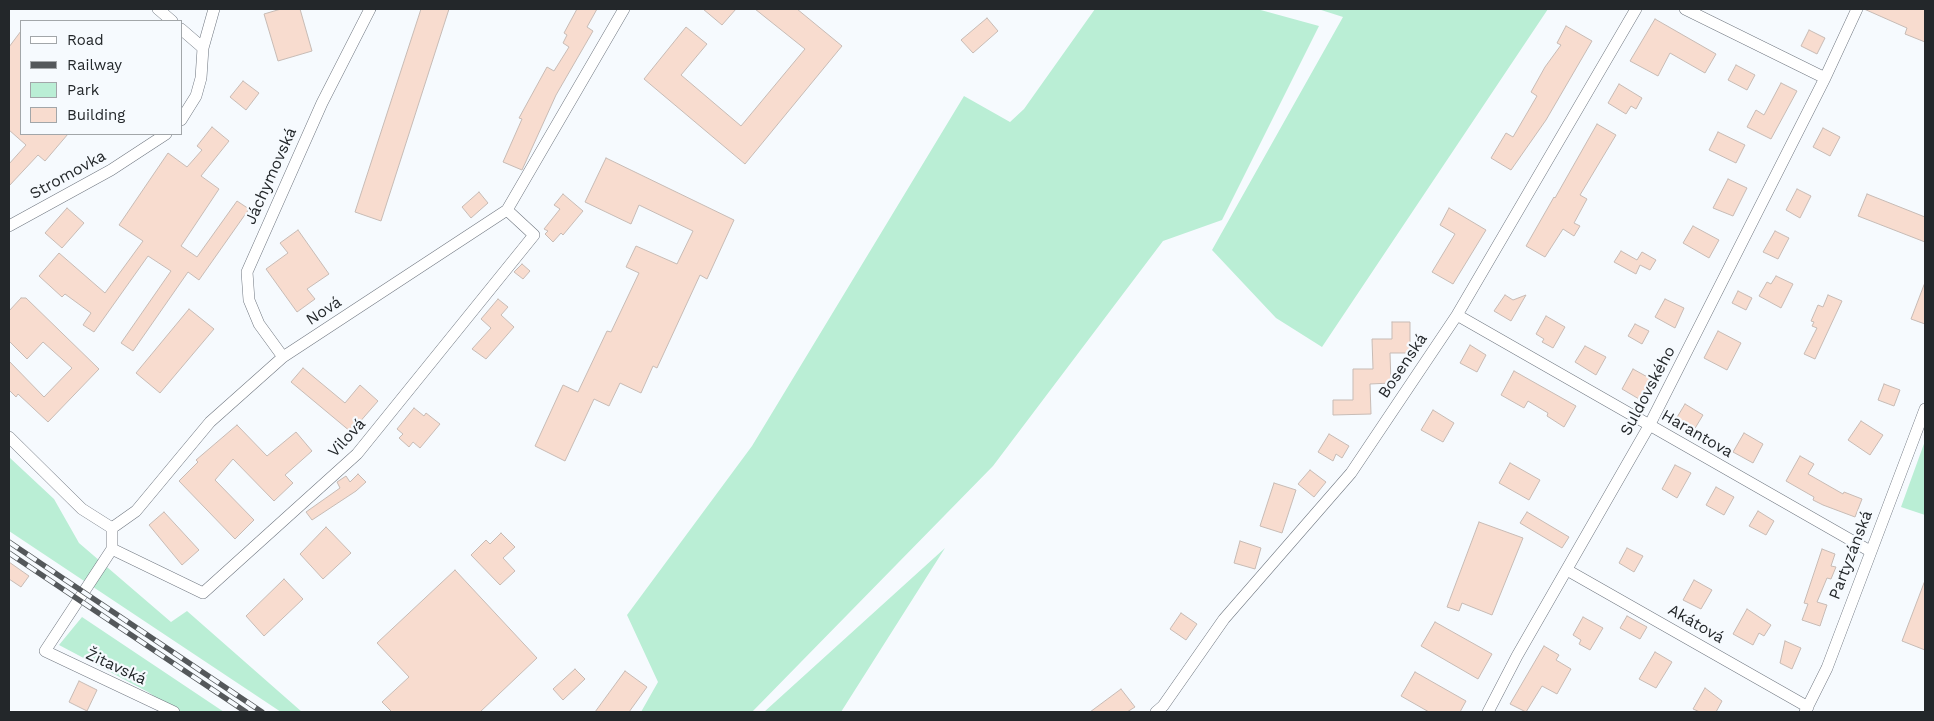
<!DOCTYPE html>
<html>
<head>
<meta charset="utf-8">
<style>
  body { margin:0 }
  #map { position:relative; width:1934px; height:721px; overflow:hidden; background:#f6fafe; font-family:"Work Sans",sans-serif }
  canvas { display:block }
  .frame { position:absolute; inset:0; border:10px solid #23272a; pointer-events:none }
  .legend { position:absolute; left:20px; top:20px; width:162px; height:115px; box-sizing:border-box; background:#f6fafe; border:1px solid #a2a6a9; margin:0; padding:6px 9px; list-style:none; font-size:15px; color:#23272a }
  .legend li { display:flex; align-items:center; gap:10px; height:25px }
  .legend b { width:25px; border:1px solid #a2a6a9 }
</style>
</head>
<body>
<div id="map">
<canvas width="1934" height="721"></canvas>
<div class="frame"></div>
<ul class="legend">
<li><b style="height:6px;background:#fff"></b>Road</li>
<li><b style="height:6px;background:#54585b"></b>Railway</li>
<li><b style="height:14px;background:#baeed5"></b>Park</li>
<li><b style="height:14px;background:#f8dccf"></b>Building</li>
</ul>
</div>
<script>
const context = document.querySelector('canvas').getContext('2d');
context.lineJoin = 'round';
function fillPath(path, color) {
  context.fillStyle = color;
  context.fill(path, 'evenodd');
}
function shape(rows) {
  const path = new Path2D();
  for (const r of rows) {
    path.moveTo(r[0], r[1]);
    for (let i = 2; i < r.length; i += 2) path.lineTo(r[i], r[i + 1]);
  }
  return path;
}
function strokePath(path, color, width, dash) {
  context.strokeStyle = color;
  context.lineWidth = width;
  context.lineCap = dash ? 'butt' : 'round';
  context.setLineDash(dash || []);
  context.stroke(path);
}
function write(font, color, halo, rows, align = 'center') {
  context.font = font + ' "Work Sans",sans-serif';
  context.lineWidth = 4.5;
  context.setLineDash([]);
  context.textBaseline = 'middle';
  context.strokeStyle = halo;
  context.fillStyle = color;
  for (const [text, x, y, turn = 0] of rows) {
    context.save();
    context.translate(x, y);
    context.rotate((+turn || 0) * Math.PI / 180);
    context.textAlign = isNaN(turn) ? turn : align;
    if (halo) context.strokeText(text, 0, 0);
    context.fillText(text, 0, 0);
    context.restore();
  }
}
fillPath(shape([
  [1095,9,1257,9,1319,26,1222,220,1163,241,993,466,752,712,641,712,658,682,627,615,752,446,964,96,1010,122,1024,109],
  [1318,9,1548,9,1322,347,1276,318,1212,250,1343,17],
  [1925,441,1925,515,1901,507],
  [9,457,54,499,79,543,171,622,187,611,302,712,281,712,9,531],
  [945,548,841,712,764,712],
  [82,617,224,712,177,712,148,692,59,645]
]), '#baeed5');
const building = shape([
  [281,9,300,9,312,51,278,61,264,14,281,9],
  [421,9,449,9,381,221,355,212,421,9],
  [577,9,597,9,587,27,593,31,556,95,522,170,503,162,522,119,519,118,547,67,554,71,569,47,563,43,567,35,564,33,577,9],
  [703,9,736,9,722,25,703,9],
  [755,9,797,9,842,46,745,164,644,79,686,27,707,44,681,75,741,126,805,49,755,9],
  [1864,9,1925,9,1925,42,1905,34,1907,28,1864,9],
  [987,18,998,31,973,53,961,40,987,18],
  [1655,19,1716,54,1705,73,1670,53,1658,76,1630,61,1655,19],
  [1566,26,1592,41,1546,120,1511,170,1491,158,1506,133,1513,137,1537,96,1531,92,1545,67,1561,45,1557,43,1566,26],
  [1809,30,1825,38,1817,54,1801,46,1809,30],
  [21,31,21,134,68,134,45,161,38,155,9,186,9,164,26,145,9,130,9,47,21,31],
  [1736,65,1755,75,1747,90,1728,80,1736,65],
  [243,81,259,93,246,110,230,97,243,81],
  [1781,83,1797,91,1771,139,1747,127,1756,110,1764,115,1781,83],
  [1619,84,1642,98,1636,109,1631,106,1626,114,1608,103,1619,84],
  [1597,124,1616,135,1580,195,1587,199,1574,223,1580,226,1574,236,1563,229,1545,257,1526,246,1554,197,1555,198,1597,124],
  [212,127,229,141,201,176,219,189,181,246,197,257,237,201,249,209,199,280,188,272,133,351,121,343,171,271,148,256,94,332,83,325,91,313,65,294,62,297,39,276,59,253,105,293,143,241,119,225,168,153,187,167,202,150,197,146,212,127],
  [1823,128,1840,137,1830,156,1813,147,1823,128],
  [1718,132,1745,145,1736,163,1709,150,1718,132],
  [606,158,734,220,707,279,700,275,657,368,653,366,641,393,620,383,609,406,594,399,565,461,535,446,563,385,578,392,607,331,611,332,639,273,626,267,636,246,677,264,693,231,639,205,631,224,585,202,606,158],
  [1728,179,1747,188,1733,216,1713,208,1728,179],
  [1797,189,1811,196,1800,218,1786,210,1797,189],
  [479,192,488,203,471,218,462,207,479,192],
  [563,194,583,211,563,235,561,233,553,242,545,234,548,231,544,229,560,209,554,205,563,194],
  [1867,194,1925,217,1925,242,1858,216,1867,194],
  [67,208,84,223,62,248,45,233,67,208],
  [1449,208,1486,230,1453,284,1432,272,1455,234,1440,225,1449,208],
  [1693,226,1719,240,1709,258,1683,243,1693,226],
  [298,230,329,274,307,289,315,299,297,312,266,269,288,253,280,243,298,230],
  [1775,231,1789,238,1778,259,1763,252,1775,231],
  [1621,251,1637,260,1642,252,1656,260,1650,270,1640,265,1636,274,1614,262,1621,251],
  [522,264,530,271,523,279,514,272,522,264],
  [1776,276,1793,284,1781,308,1759,296,1767,282,1771,284,1776,276],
  [1924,285,1925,285,1925,324,1911,319,1924,285],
  [1738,291,1752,298,1746,310,1732,303,1738,291],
  [1505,295,1513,300,1526,295,1511,321,1494,311,1505,295],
  [1828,295,1842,301,1815,359,1804,354,1817,328,1812,326,1814,322,1811,321,1818,305,1823,307,1828,295],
  [21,298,26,298,99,369,48,422,18,394,16,397,9,390,9,361,44,397,72,368,43,342,27,359,9,341,9,311,21,298],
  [498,299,508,307,501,315,514,327,486,359,472,349,491,328,481,319,498,299],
  [1665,299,1684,308,1675,328,1655,317,1665,299],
  [189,309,214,329,160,393,136,373,189,309],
  [1546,316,1565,327,1553,348,1542,342,1544,339,1536,334,1546,316],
  [1392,322,1410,322,1410,353,1390,353,1391,383,1370,384,1371,414,1333,415,1333,400,1353,400,1353,369,1373,369,1372,339,1392,339,1392,322],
  [1635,324,1649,331,1642,344,1628,336,1635,324],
  [1718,331,1741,343,1727,370,1704,358,1718,331],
  [1470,345,1486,355,1477,372,1460,363,1470,345],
  [1585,346,1606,357,1596,375,1575,362,1585,346],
  [303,368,345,403,360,385,378,401,351,432,291,382,303,368],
  [1633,369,1651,379,1648,384,1651,385,1645,396,1642,394,1639,399,1622,389,1633,369],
  [1514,371,1576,406,1564,427,1547,416,1548,413,1528,401,1524,408,1501,395,1514,371],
  [1884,384,1900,390,1894,406,1878,400,1884,384],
  [1685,404,1703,415,1694,430,1676,419,1685,404],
  [414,408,424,416,426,413,440,424,420,448,413,442,409,447,399,438,403,434,397,429,414,408],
  [1433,410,1454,423,1443,442,1421,430,1433,410],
  [1861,421,1883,435,1870,455,1848,440,1861,421],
  [237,425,267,456,296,432,312,451,285,475,293,483,274,501,233,459,215,480,254,520,235,539,179,481,198,462,196,460,237,425],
  [1744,433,1763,444,1753,463,1733,452,1744,433],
  [1329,434,1349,446,1342,458,1336,454,1333,461,1318,452,1329,434],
  [1800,456,1814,464,1808,474,1843,494,1844,492,1862,499,1855,517,1823,505,1813,500,1814,497,1786,481,1800,456],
  [1510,463,1540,480,1529,500,1499,483,1510,463],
  [1675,465,1691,473,1677,498,1662,489,1675,465],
  [1310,470,1326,482,1314,497,1298,484,1310,470],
  [358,474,366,482,356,491,312,520,306,512,340,488,337,482,346,476,350,482,358,474],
  [1274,483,1296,490,1282,533,1260,526,1274,483],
  [1716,487,1734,497,1724,515,1706,505,1716,487],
  [1758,511,1774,521,1766,535,1749,526,1758,511],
  [164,512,199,550,182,565,149,525,164,512],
  [1527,512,1569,537,1562,548,1520,523,1527,512],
  [1479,522,1523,538,1492,615,1462,603,1459,611,1447,607,1479,522],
  [326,527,351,553,323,579,300,554,326,527],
  [501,533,515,547,503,558,515,571,500,585,471,555,486,540,490,544,501,533],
  [1240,541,1261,548,1255,569,1234,563,1240,541],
  [1627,548,1643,556,1634,572,1619,563,1627,548],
  [1822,549,1835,554,1831,566,1836,567,1831,579,1827,578,1817,602,1827,605,1820,626,1802,620,1808,604,1804,603,1822,549],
  [9,562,29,576,21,587,9,579,9,562],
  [455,570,537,658,480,712,392,712,382,702,409,677,377,643,455,570],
  [284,579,303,599,264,636,246,616,284,579],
  [1694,580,1712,590,1701,609,1683,600,1694,580],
  [1924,583,1925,583,1925,650,1902,641,1924,583],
  [1747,609,1771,625,1764,636,1759,633,1753,645,1733,634,1747,609],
  [1181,613,1197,624,1186,640,1170,629,1181,613],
  [1627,616,1647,627,1640,639,1620,628,1627,616],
  [1583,617,1603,628,1590,650,1579,644,1581,640,1573,635,1583,617],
  [1435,622,1492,654,1478,679,1421,646,1435,622],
  [1785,641,1801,648,1792,669,1780,663,1785,641],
  [1544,646,1559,655,1556,660,1571,669,1557,694,1542,686,1526,712,1510,704,1544,646],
  [1655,652,1672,662,1656,688,1639,679,1655,652],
  [575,669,585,679,563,700,553,689,575,669],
  [625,671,647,687,629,712,595,712,625,671],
  [1415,672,1466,701,1460,712,1429,712,1401,696,1415,672],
  [79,681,97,690,87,711,69,702,79,681],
  [1705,688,1722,701,1716,712,1700,712,1693,709,1705,688],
  [1121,689,1135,707,1127,712,1090,712,1121,689]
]);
fillPath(building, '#f8dccf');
strokePath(building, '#c7bbb5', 1);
const minor = shape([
  [158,9,172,21],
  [1685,9,1825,78],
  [181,29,203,48],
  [181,120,196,96,201,78,203,48,214,9],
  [9,226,111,170,166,134],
  [1457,315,1870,551],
  [283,357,259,324,249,300,247,272,322,103,370,9],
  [9,437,82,509,112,528,136,511,210,422,283,357,507,210,624,9],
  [112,528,112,549,45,651,174,712],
  [112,549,203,593,357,454,534,235,507,210],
  [1567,570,1808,707],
  [1156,712,1163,706,1224,619,1351,473,1457,315,1636,9],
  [1488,712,1517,656,1649,426,1825,78,1857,9],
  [1805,712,1827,668,1925,409]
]);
strokePath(minor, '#707780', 12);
strokePath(minor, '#fff', 11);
const rail = shape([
  [9,542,262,712],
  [9,553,246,712]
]);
strokePath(rail, '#54585b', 5.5);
strokePath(rail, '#f6fafe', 4, [11]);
write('16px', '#23272a', '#f6fafe', [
  ["Stromovka",68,175,-29],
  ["Jáchymovská",271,176,-66],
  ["Nová",324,311,-33],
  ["Bosenská",1403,366,-56],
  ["Suldovského",1648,391,-62],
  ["Harantova",1697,434,30],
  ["Vilová",347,438,-47],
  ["Partyzánská",1851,555,-69],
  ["Akátová",1696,624,30],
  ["Žitavská",116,667,25]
]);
</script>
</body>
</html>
